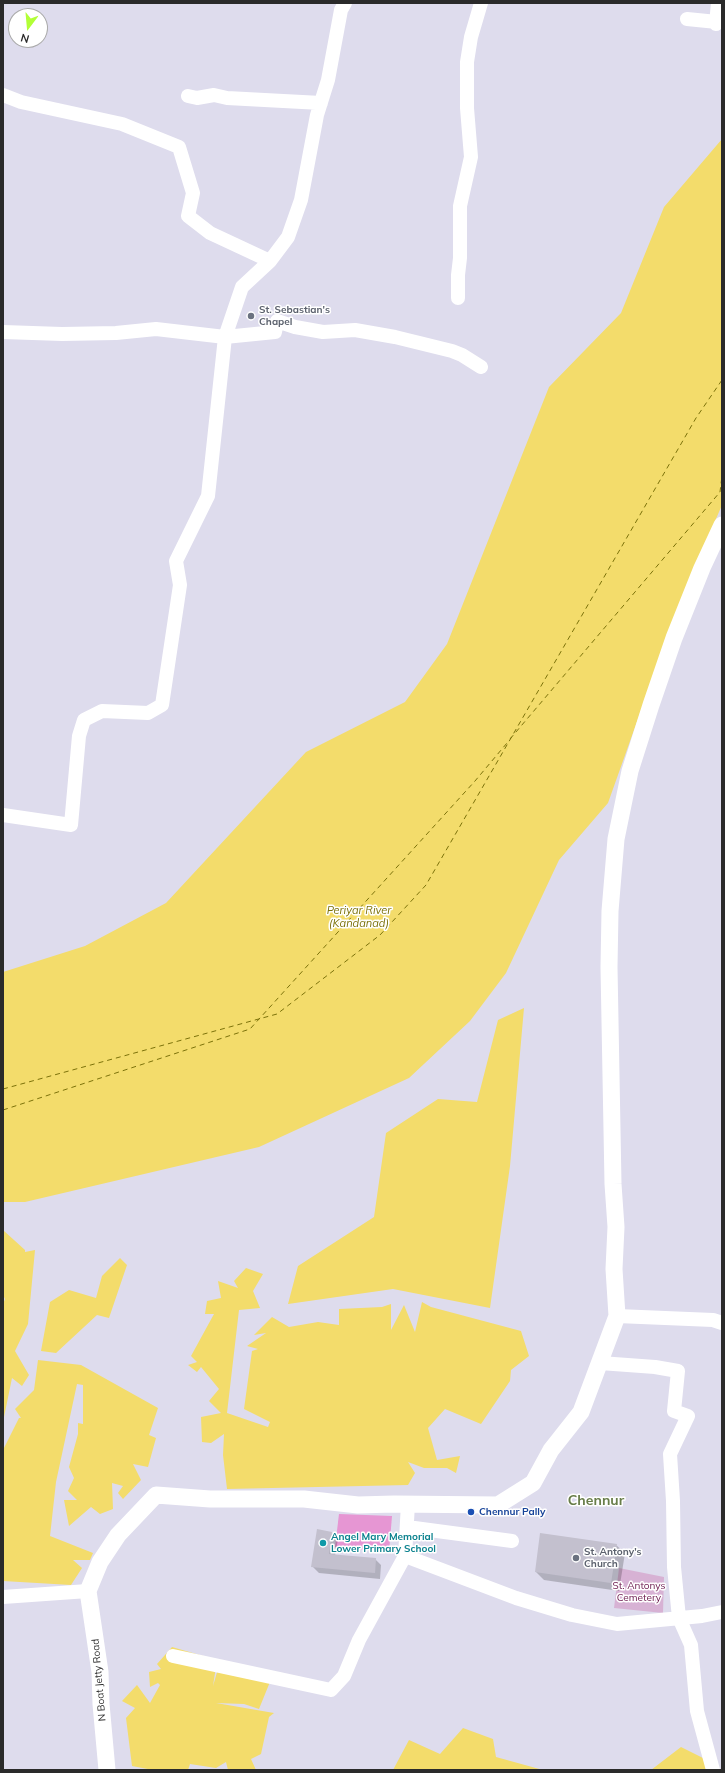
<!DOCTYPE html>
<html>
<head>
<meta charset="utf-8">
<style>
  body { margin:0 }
  #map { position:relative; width:725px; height:1773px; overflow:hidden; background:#dedced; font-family:Mulish,sans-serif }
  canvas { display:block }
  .frame { position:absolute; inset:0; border:4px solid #2a2a2a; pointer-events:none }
  .north { position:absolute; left:8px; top:8px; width:40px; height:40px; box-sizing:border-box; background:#fff; border:1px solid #aaa; border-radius:50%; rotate:196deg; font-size:11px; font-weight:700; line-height:16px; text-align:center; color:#2a2a2a }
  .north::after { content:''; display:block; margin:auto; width:14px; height:18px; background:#b2ff37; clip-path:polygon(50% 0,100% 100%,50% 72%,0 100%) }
</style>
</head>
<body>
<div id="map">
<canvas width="725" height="1773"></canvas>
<div class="frame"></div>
<div class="north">N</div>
</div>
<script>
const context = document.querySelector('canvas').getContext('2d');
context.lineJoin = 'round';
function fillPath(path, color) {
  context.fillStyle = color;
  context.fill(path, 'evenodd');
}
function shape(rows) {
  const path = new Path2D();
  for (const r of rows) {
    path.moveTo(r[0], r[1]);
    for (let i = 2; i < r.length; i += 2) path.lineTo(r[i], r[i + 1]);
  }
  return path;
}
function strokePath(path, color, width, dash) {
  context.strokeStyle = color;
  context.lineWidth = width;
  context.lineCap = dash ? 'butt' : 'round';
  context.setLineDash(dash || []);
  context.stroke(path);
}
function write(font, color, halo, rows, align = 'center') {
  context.font = font + ' Mulish,sans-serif';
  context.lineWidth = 3;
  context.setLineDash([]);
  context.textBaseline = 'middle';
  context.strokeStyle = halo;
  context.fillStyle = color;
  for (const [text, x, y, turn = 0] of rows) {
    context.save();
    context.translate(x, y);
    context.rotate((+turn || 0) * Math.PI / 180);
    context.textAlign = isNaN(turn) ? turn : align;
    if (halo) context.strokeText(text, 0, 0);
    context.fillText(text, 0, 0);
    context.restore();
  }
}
fillPath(shape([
  [339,1514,392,1516,389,1552,335,1547]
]), '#e696d3');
fillPath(shape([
  [619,1568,664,1577,663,1613,614,1608]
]), '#d7b2d4');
fillPath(shape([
  [722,139,722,505,676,612,608,803,559,860,506,973,470,1021,409,1078,259,1147,25,1202,3,1202,3,972,85,946,166,903,306,752,405,702,447,644,549,387,621,313,664,207],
  [524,1008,510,1166,490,1308,393,1289,288,1304,298,1266,374,1217,386,1133,438,1099,477,1102,498,1020],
  [3,1230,25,1250,25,1252,35,1250,28,1324,15,1351,29,1375,22,1386,12,1378,3,1422,3,1304,5,1299,3,1295],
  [120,1258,127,1265,109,1318,97,1315,56,1353,41,1351,50,1302,69,1290,96,1298,102,1276],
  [246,1268,263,1274,253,1291,260,1308,239,1310,227,1413,268,1427,270,1422,244,1409,252,1351,258,1349,247,1346,266,1333,254,1335,272,1317,289,1327,318,1322,339,1325,339,1309,382,1307,391,1304,391,1330,404,1305,415,1332,422,1302,431,1307,521,1331,529,1356,511,1370,510,1381,481,1424,445,1409,428,1428,437,1460,460,1456,456,1473,447,1468,424,1468,408,1462,415,1473,408,1485,227,1489,223,1455,224,1434,211,1443,202,1442,201,1417,221,1413,209,1401,219,1389,201,1367,197,1372,188,1365,197,1362,191,1356,214,1314,205,1314,207,1301,221,1298,218,1281,238,1288,234,1281],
  [38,1360,81,1365,158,1408,149,1435,156,1438,148,1467,133,1464,141,1480,123,1499,118,1493,123,1486,112,1483,113,1509,100,1514,91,1507,69,1526,64,1500,77,1500,68,1491,74,1478,69,1467,78,1434,78,1423,83,1424,83,1385,77,1384,56,1482,50,1536,93,1553,90,1560,73,1560,82,1568,71,1585,3,1581,3,1450,19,1418,21,1418,15,1409,34,1390],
  [172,1647,217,1660,213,1686,220,1662,274,1672,259,1709,244,1704,216,1703,274,1713,269,1717,261,1754,251,1759,256,1770,228,1770,226,1762,216,1768,190,1764,188,1770,153,1770,132,1766,126,1718,135,1708,122,1701,137,1685,150,1703,160,1685,158,1683,150,1687,149,1672,161,1669,157,1664],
  [463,1728,493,1739,496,1757,543,1770,393,1770,409,1740,440,1754],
  [681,1747,705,1759,708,1770,651,1770]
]), '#f3dc6b');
fillPath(shape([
  [332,1533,338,1539,335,1556,375,1559,381,1565,380,1579,319,1573,312,1566],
  [616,1545,625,1553,619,1591,544,1580,536,1572]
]), '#0003');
strokePath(shape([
  [510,739,720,492,722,476],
  [3,1089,277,1014,380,935,426,885,696,418,722,380],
  [3,1110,250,1029,475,781,507,743]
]), '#7c720a', 1, [5, 4]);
fillPath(shape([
  [317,1529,332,1532,329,1554,376,1558,375,1573,311,1567],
  [540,1533,617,1544,611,1583,535,1572]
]), '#c3c0ce');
strokePath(shape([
  [687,19,717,22],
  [716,24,718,3],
  [3,95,21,102,122,124,179,147,193,193,188,216,210,233,270,261],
  [188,96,197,98,214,95,227,98,321,103],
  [458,298,458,275,460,258,460,206,471,157,467,108,467,62,471,37,481,3],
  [3,332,62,334,116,333,156,329,225,337,275,332,277,321,295,327,323,332,355,330,395,337,452,351,462,355,481,367],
  [3,815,71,825,79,736,84,720,102,711,148,713,162,705,180,585,176,561,208,496,225,337,242,287,270,261,288,237,301,200,317,115,328,80,341,10,345,3],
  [617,1316,713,1320,722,1323],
  [600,1363,655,1367,678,1371,674,1411,688,1416,670,1454,673,1501,674,1567,679,1618,691,1645,697,1711,713,1770],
  [408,1504,405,1556,516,1598,572,1615,617,1624,702,1616,722,1612],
  [407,1527,512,1541],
  [3,1597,88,1591],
  [173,1656,331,1690,344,1676,359,1640,405,1556]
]), '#fff', 14);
strokePath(shape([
  [107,1770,101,1704,100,1672,88,1591,100,1562,118,1535,156,1495,210,1499,304,1499,358,1505,394,1504,498,1505,533,1483,551,1450,581,1412,617,1316,614,1269,616,1227,613,1184,609,967,610,911,616,839,630,771,651,705,674,638,702,568,722,525]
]), '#fff', 17);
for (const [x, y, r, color] of [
  [251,316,4,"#6b7280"],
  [471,1512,4,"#1a4fb4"],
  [323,1543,4,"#0f9aa8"],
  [576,1558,4,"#6b7280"]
]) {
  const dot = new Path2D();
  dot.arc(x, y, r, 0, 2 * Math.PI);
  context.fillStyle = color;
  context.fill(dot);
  strokePath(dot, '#fff', 1.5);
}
write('bold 10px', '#5b616d', '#fff', [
  ["St. Sebastian's",259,310],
  ["Chapel",259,322],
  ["St. Antony's",584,1552],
  ["Church",584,1564]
], 'left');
write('bold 10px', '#164399', '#fff', [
  ["Chennur Pally",479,1512]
], 'left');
write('bold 10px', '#0d838f', '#fff', [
  ["Angel Mary Memorial",331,1537],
  ["Lower Primary School",331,1549]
], 'left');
write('10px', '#6a174c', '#fff', [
  ["St. Antonys",639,1586],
  ["Cemetery",639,1598]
]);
write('10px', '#2a2a2a', '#fff', [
  ["N Boat Jetty Road",99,1680,-95]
]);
write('italic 11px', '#7c720a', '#fff', [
  ["Periyar River",359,911],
  ["(Kandanad)",359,924]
]);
write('bold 14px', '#687d49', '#fff', [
  ["Chennur",596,1501]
]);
</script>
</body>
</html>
